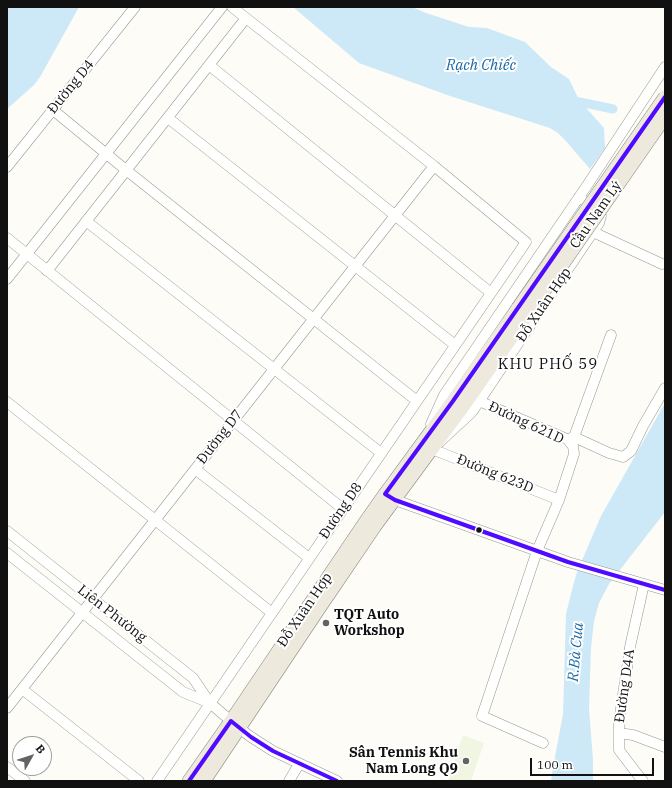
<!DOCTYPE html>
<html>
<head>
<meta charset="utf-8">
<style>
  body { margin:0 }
  #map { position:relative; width:672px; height:788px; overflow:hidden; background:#fdfcf7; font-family:"IBM Plex Serif",serif }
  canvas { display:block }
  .frame { position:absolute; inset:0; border:8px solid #111; pointer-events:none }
  .north { position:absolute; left:12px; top:736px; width:40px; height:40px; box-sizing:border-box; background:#fff; border:1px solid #a0a0a0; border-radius:50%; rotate:51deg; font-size:11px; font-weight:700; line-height:16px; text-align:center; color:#111 }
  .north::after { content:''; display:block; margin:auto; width:14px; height:18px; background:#646362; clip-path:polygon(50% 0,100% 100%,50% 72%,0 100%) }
  .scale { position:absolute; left:530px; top:758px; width:124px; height:18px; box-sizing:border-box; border:2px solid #111; border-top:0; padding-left:5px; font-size:12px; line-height:14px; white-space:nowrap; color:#111; -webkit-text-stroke:3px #fff; paint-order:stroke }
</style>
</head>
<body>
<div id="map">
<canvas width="672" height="788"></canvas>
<div class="frame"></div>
<div class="north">B</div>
<div class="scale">100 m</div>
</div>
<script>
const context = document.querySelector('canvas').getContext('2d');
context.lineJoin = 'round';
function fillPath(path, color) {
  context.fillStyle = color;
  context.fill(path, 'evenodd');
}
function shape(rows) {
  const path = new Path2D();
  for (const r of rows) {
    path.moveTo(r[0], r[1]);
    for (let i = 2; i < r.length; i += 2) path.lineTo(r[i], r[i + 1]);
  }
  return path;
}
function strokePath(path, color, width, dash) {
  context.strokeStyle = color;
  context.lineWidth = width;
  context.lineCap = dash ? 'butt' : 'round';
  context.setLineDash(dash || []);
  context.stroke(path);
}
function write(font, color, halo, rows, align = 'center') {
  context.font = font + ' "IBM Plex Serif",serif';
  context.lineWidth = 4;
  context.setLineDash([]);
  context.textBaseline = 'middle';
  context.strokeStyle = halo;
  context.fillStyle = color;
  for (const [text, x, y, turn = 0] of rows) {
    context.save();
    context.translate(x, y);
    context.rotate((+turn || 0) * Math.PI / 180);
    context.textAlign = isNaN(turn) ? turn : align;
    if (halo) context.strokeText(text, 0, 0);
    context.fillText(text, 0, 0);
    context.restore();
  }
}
fillPath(shape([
  [463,735,484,743,471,781,452,781,448,779]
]), '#f0f6e1');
fillPath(shape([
  [7,7,79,7,40,77,34,85,7,109],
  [293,7,412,7,426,13,469,27,487,28,525,42,551,67,569,79,579,100,604,128,605,148,590,169,565,140,558,133,550,128,450,96,359,63],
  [665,403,665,512,609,584,599,603,594,621,591,648,589,708,593,760,593,781,551,781,555,757,563,714,566,614,573,586,577,572,601,516]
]), '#cde8f7');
strokePath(shape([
  [570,100,613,109]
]), '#cde8f7', 9);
const minor = shape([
  [209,65,491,293],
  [53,110,126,170,417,401],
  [168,118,455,345],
  [7,167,135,7],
  [86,221,381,453],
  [593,232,662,264],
  [7,238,343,509],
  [47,271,246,18],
  [7,279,222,7],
  [479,401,567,439,573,446,574,454,559,500,537,551,482,716,543,743],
  [7,402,272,613],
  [431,424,444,395,588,184,665,67],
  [574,437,609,453,623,457,631,451,643,426,665,388],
  [568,439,574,437,611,335],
  [195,469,309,558],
  [395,500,568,562,665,590],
  [559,500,432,449,472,412,599,223,601,216,599,211,579,197],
  [7,531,193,678,210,703,231,721],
  [7,553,183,692,210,703],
  [22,689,139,781],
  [7,708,434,166],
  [239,728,251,737,273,751,337,781],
  [619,733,633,735,665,747],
  [7,767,25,781],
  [157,781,526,242,434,166,232,7],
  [289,781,299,764],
  [643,781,638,775,619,750,619,722,630,647,644,584]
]);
const major = shape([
  [189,781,231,721,366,521,385,494,453,401,518,308],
  [204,781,318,610,375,526,462,408,528,314]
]);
strokePath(minor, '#979795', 11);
strokePath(major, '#858482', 14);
strokePath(minor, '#fffffe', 10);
strokePath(major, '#ede9dc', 13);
const majorBridge = shape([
  [518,308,665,97],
  [528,314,665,117]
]);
strokePath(majorBridge, '#858482', 14, []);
strokePath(majorBridge, '#ede9dc', 13);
strokePath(shape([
  [665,97,453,401,385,494,395,500,568,562,665,590],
  [189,781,231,721,251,737,273,751,337,781]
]), '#4f0aff', 4);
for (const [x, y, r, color] of [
  [479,530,3.5,"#111"],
  [326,623,4,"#646362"],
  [466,761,4,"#646362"]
]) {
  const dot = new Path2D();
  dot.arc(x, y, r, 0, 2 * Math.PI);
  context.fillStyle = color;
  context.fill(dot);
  strokePath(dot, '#fff', 1.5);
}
write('14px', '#111', '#fff', [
  ["Đường D4",71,87,-51],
  ["Cầu Nam Lý",596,215,-55],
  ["Đỗ Xuân Hợp",544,305,-56],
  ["Đường 621D",526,423,25],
  ["Đường D7",220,437,-52],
  ["Đường 623D",495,474,22],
  ["Đường D8",341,511,-56],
  ["Đỗ Xuân Hợp",305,610,-56],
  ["Liên Phường",112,614,38],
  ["Đường D4A",625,686,-82]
]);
write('bold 14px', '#111', '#fff', [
  ["TQT Auto",334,615],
  ["Workshop",334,631],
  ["Sân Tennis Khu",458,753,"right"],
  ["Nam Long Q9",458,769,"right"]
], 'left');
write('italic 15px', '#1768a6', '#fff', [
  ["Rạch Chiếc",481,66],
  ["R.Bà Cua",576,652,-85]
]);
context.letterSpacing = '1px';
write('15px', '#111', '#fff', [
  ["KHU PHỐ 59",548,365]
]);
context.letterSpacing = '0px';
</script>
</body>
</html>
